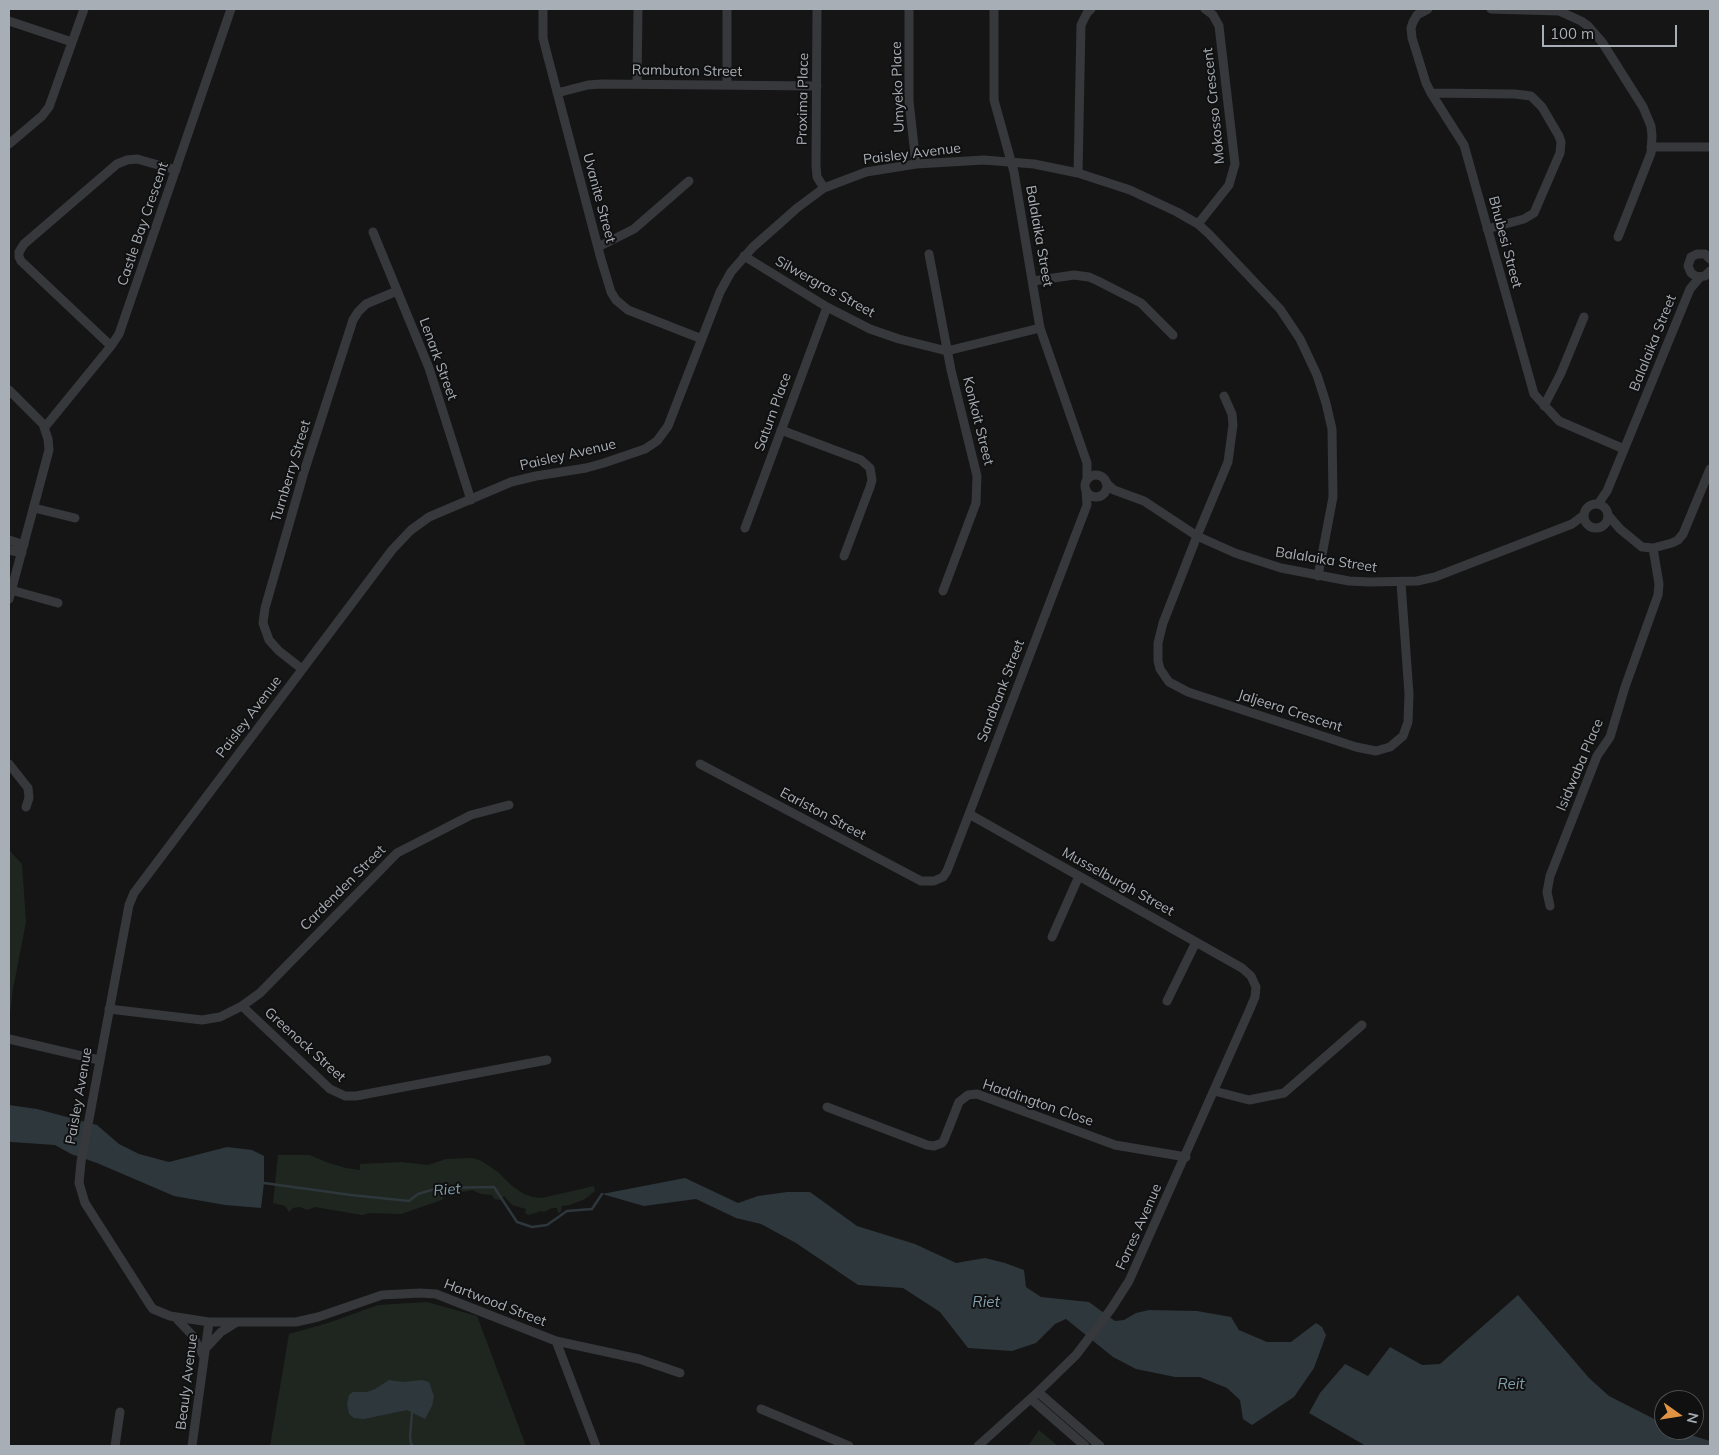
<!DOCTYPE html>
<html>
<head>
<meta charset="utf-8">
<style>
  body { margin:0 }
  #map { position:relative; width:1719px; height:1455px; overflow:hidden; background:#151516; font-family:Mulish,sans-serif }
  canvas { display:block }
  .frame { position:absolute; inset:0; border:10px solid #a8aeb5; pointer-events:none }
  .north { position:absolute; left:1654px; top:1390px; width:50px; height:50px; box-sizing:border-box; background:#101011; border:1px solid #4d4f53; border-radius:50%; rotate:103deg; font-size:14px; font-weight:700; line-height:20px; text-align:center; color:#a8aeb5 }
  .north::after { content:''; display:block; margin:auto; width:18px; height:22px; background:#e09443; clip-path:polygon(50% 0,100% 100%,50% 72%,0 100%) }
  .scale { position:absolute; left:1542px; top:25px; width:135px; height:22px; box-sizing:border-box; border:2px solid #a8aeb5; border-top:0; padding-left:6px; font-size:15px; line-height:18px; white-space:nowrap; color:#a8aeb5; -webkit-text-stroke:4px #101011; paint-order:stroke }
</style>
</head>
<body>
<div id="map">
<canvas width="1719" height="1455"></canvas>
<div class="frame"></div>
<div class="north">N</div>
<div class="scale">100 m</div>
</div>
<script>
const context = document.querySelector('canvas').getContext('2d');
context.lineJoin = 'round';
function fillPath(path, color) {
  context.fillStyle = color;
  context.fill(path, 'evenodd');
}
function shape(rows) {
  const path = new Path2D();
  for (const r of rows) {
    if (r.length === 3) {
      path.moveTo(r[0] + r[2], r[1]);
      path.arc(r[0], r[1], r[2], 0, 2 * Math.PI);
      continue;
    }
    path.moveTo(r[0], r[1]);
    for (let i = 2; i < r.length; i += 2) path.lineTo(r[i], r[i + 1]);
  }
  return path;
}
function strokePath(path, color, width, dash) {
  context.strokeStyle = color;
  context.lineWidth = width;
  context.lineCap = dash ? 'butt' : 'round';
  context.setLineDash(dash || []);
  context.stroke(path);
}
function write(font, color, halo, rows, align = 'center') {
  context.font = font + ' Mulish,sans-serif';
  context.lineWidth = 4;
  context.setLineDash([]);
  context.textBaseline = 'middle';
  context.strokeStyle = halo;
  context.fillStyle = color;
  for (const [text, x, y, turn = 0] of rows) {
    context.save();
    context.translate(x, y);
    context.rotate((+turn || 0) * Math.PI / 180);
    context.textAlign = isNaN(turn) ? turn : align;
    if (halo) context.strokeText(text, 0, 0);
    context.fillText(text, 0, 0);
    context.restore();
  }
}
fillPath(shape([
  [9,850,22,864,26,922,13,989,9,1021],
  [278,1155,310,1155,326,1162,346,1168,360,1170,360,1164,401,1162,428,1165,446,1159,472,1158,480,1160,498,1172,511,1185,524,1194,533,1197,542,1198,594,1186,595,1191,585,1199,570,1205,562,1206,561,1212,558,1213,557,1208,552,1208,544,1212,541,1211,529,1215,525,1213,526,1209,512,1205,504,1196,500,1200,494,1199,492,1195,481,1194,472,1190,444,1196,442,1200,401,1214,370,1213,362,1215,315,1207,307,1210,300,1207,293,1208,289,1212,285,1206,273,1203],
  [427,1302,477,1316,526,1446,270,1446,289,1334,328,1323,378,1305],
  [1039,1430,1058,1446,1028,1446]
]), '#1f261f');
fillPath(shape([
  [9,1105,37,1109,97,1125,119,1144,139,1154,169,1162,227,1147,252,1150,264,1156,264,1183,261,1208,225,1205,174,1196,97,1163,71,1154,55,1145,11,1142,9,1141],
  [685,1178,738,1203,758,1196,787,1192,810,1192,857,1226,915,1244,956,1263,985,1258,1005,1263,1024,1270,1026,1287,1041,1297,1089,1302,1115,1321,1124,1320,1136,1313,1149,1310,1197,1311,1231,1317,1239,1330,1267,1342,1291,1342,1316,1323,1322,1327,1326,1335,1314,1368,1294,1397,1252,1425,1243,1419,1240,1400,1227,1388,1200,1377,1175,1377,1136,1369,1113,1357,1066,1319,1055,1324,1036,1343,1012,1351,968,1348,940,1312,903,1288,858,1285,796,1243,761,1224,736,1218,696,1199,644,1206,602,1194],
  [1518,1295,1589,1378,1609,1396,1664,1424,1664,1430,1675,1430,1710,1441,1710,1446,1366,1446,1309,1413,1320,1393,1345,1364,1368,1376,1390,1347,1422,1365,1440,1364],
  [389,1380,403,1382,422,1380,429,1382,434,1396,432,1406,425,1419,407,1410,364,1419,354,1418,349,1414,347,1404,349,1395,353,1392,367,1392,375,1389]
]), '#2e373b');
strokePath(shape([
  [264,1183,351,1195,409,1201,418,1194,438,1188,494,1187,517,1222,532,1227,547,1225,567,1211,592,1209,602,1194],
  [412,1413,410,1436,411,1444,413,1446]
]), '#2e373b', 2.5);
strokePath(shape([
  [543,9,543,38,546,50,601,259,611,292,616,300,628,310,702,339],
  [727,9,727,85],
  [817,9,816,165,817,177,824,188],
  [909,9,909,101,916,164],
  [994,9,994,100,1014,172,1040,328,1087,463,1087,480],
  [1428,9,1417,15,1413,22,1411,28,1412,38,1426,83,1431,93,1464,145,1534,394,1559,421,1624,449],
  [1491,9,1559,11,1581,21,1588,26,1602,42,1643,107,1651,126,1652,136,1651,153,1618,237],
  [9,21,72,42],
  [637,84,638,9],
  [557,93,588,85,602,84,817,86],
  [1431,93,1515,94,1531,96,1542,107,1559,136,1561,142,1560,153,1534,213,1524,219,1487,229],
  [9,144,42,116,49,107,84,9],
  [1651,147,1710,147],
  [1078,173,1081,25,1087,13,1091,9],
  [1198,224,1229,185,1235,164,1219,26,1213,15,1205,9],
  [373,232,429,368,471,500],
  [598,247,634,229,689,181],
  [929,254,951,370,977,476,976,503,943,591],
  [744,256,827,307,870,329,899,339,947,351,1040,328],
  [1710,259,1705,254,1697,254,1691,257,1688,266,1691,273,1697,277,1705,276,1710,271],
  [1033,281,1074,275,1089,277,1098,281,1141,303,1173,335],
  [111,346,21,261,19,257,19,252,24,244,117,164,127,160,137,159,176,170],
  [9,390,43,424,48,439,49,450,9,599],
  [1224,396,1232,414,1233,425,1228,462,1197,536,1163,623,1158,643,1158,661,1160,669,1169,682,1188,692,1356,747,1376,751,1390,747,1403,736,1408,722,1409,694,1401,583],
  [1544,406,1561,373,1584,317],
  [45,427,111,346,119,334,231,9],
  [781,430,861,460,870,468,872,480,870,487,844,556],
  [1096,486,11],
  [1106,483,1114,490,1144,501,1197,536,1235,553,1281,568,1349,581,1370,582,1417,581,1435,577,1572,524,1584,515],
  [1598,504,1607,491,1690,289,1700,277],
  [1596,516,12],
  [34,508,75,518],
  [1608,515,1620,529,1642,547,1653,548,1672,543,1678,540,1683,534,1710,469],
  [745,528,827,307],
  [9,540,24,545],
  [9,550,22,553],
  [11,590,58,603],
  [302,669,279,651,269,640,263,623,265,608,304,472,353,320,358,312,366,304,397,291],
  [9,764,28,788,29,798,26,807],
  [700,764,921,881,934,881,943,877,947,871,969,814,1087,505,1086,490],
  [969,814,1242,968,1251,976,1256,987,1255,997,1250,1009,1129,1281,1111,1309,1076,1355,1038,1392,978,1446],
  [1550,906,1547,892,1550,876,1597,756,1610,737,1625,687,1658,595,1659,584,1653,548],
  [1052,937,1079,876],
  [1167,1001,1196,942],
  [242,1006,330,1089,345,1096,356,1096,547,1060],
  [109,1009,202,1020,220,1017,242,1006,260,993,397,853,471,815,509,805],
  [9,1039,99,1060],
  [1214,1091,1249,1100,1284,1093,1362,1025],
  [827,1107,927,1145,934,1146,942,1143,944,1140,959,1102,968,1095,977,1094,1115,1145,1186,1157],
  [175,1317,193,1336,204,1357],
  [556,1341,596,1446],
  [205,1349,221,1332,237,1322],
  [680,1373,639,1359,556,1341,436,1294,420,1293,382,1295,318,1317,296,1322,209,1322,170,1316,153,1309,150,1305,85,1203,79,1183,81,1162,129,905,134,893,392,550,411,530,429,517,511,482,536,476,586,468,604,463,645,449,657,441,668,426,720,292,731,272,753,247,778,225,797,208,824,188,866,172,916,164,984,160,1034,164,1078,173,1130,190,1177,212,1198,224,1209,234,1280,309,1300,339,1317,375,1326,403,1332,429,1333,497,1318,576],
  [1038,1392,1100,1446],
  [1031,1399,1085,1446],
  [761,1409,849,1446],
  [115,1446,120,1412],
  [192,1446,209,1322]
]), '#36383b', 9);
write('14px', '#a8aeb5', '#101011', [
  ["Rambuton Street",687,71,1],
  ["Umyeko Place",898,87,-92],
  ["Proxima Place",803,99,-89],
  ["Mokosso Crescent",1214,106,-96],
  ["Paisley Avenue",912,154,-7],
  ["Uvanite Street",599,198,75],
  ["Castle Bay Crescent",143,224,-71],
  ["Balalaika Street",1039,236,80],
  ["Bhubesi Street",1505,242,75],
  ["Silwergras Street",825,287,29],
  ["Balalaika Street",1653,343,-68],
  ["Lenark Street",438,359,70],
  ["Saturn Place",773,412,-70],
  ["Konkoit Street",978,421,76],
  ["Paisley Avenue",568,455,-13],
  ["Turnberry Street",291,471,-73],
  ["Balalaika Street",1326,560,9],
  ["Sandbank Street",1001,691,-69],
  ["Jaljeera Crescent",1290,711,18],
  ["Paisley Avenue",249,717,-53],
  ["Isidwaba Place",1580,765,-67],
  ["Earlston Street",823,814,28],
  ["Musselburgh Street",1118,882,29],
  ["Cardenden Street",343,888,-45],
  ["Greenock Street",305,1045,42],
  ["Paisley Avenue",79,1096,-80],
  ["Haddington Close",1038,1103,19],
  ["Forres Avenue",1139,1227,-66],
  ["Hartwood Street",495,1303,21],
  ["Beauly Avenue",187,1382,-83]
]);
write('italic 15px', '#829fad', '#101011', [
  ["Riet",447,1190,-5],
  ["Riet",986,1302],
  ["Reit",1511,1384]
]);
</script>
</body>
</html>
